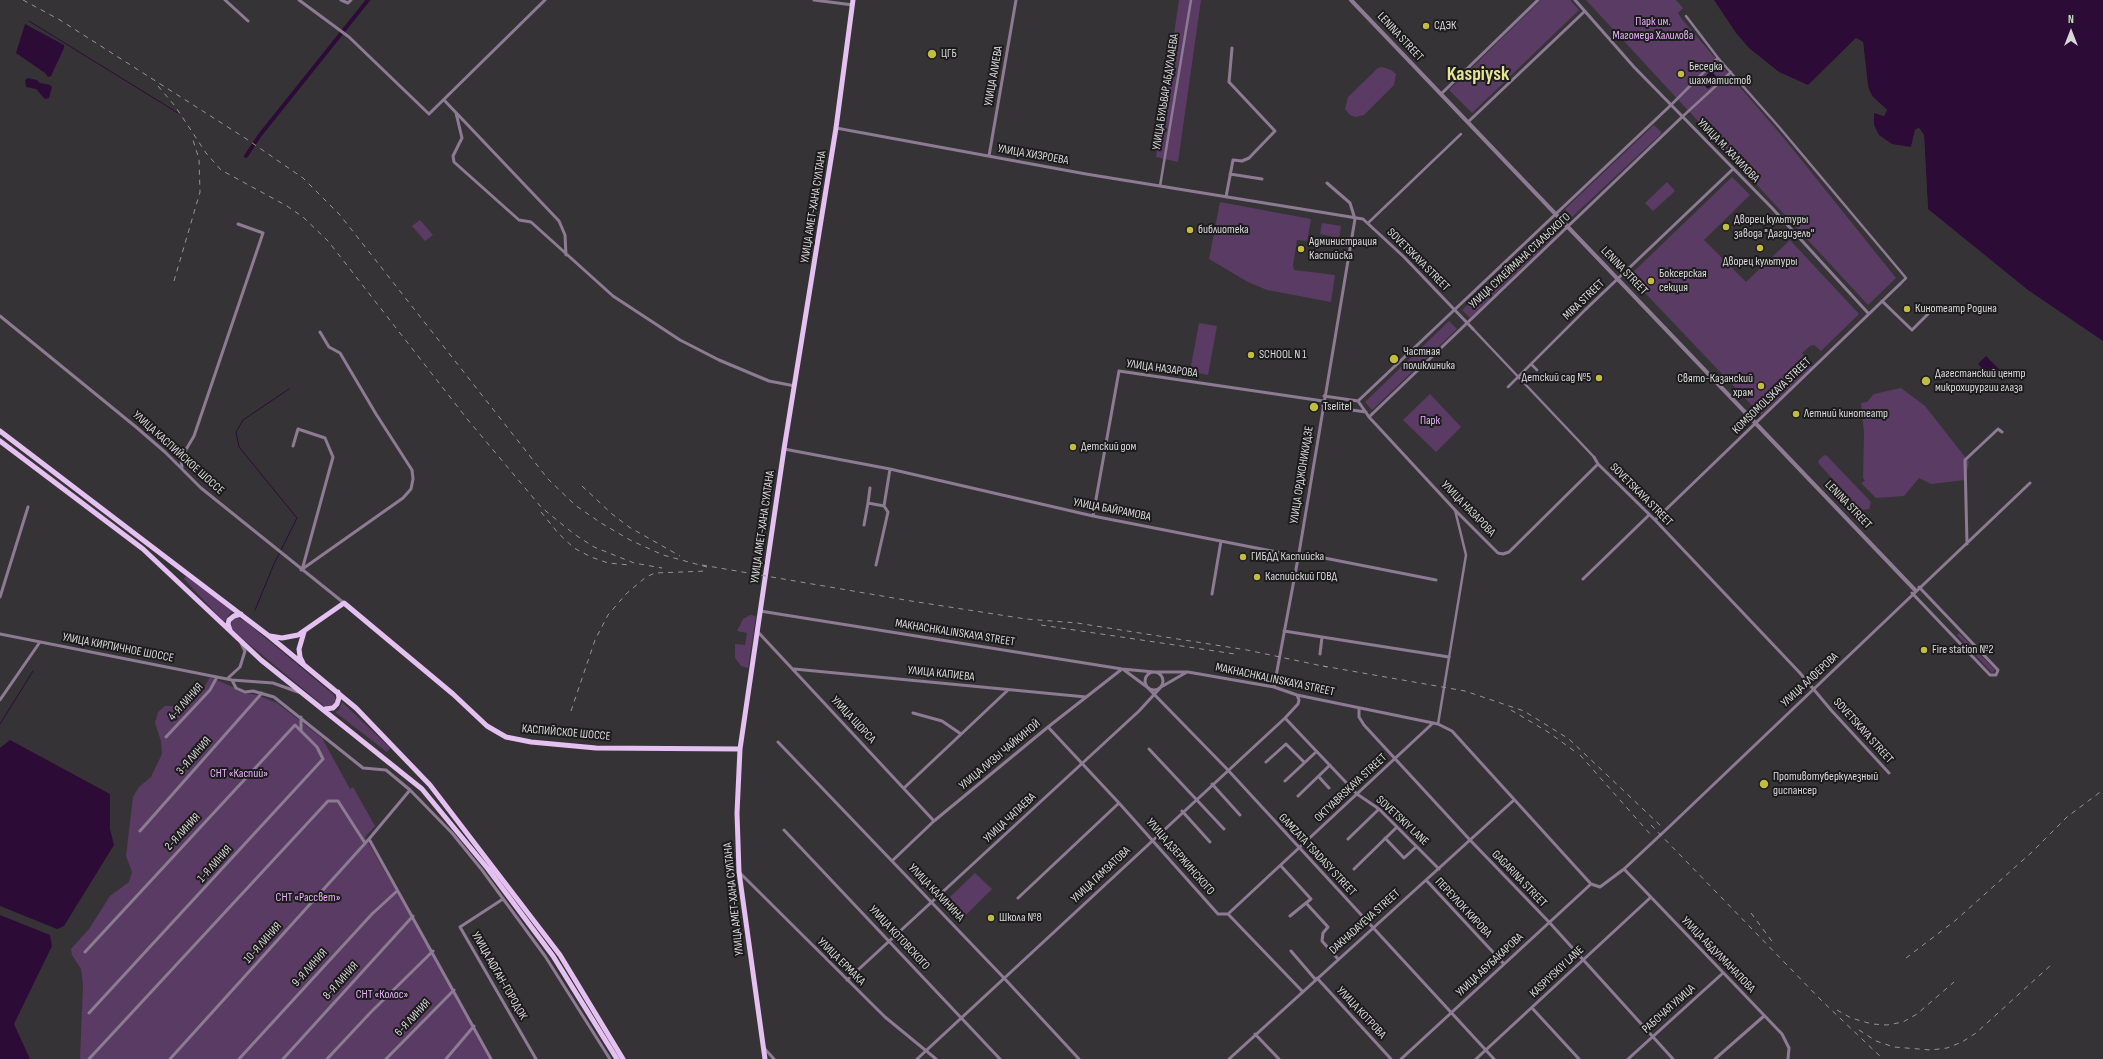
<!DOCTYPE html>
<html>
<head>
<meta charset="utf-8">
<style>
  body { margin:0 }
  #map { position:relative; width:2103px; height:1059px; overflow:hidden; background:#363337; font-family:"Sofia Sans Condensed",sans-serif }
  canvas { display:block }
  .north { position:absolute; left:2051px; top:12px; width:40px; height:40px; -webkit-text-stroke:3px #1d1c1d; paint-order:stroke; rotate:0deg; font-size:11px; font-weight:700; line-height:16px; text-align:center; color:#d9d7d9 }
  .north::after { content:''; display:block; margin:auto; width:14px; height:18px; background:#d9d7d9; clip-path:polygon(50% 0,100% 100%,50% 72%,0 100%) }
</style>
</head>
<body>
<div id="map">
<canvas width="2103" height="1059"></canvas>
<div class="north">N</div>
</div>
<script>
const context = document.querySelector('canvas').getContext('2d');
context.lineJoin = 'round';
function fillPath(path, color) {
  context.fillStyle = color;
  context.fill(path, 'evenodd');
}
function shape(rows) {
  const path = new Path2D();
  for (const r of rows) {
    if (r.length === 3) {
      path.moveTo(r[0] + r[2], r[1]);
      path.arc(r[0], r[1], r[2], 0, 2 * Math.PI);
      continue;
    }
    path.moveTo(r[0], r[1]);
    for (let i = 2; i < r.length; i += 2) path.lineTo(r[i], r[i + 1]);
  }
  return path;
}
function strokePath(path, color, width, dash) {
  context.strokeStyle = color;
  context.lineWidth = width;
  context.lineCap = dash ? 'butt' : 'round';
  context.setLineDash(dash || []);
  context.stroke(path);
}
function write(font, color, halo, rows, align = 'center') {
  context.font = font + ' "Sofia Sans Condensed",sans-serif';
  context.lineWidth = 4;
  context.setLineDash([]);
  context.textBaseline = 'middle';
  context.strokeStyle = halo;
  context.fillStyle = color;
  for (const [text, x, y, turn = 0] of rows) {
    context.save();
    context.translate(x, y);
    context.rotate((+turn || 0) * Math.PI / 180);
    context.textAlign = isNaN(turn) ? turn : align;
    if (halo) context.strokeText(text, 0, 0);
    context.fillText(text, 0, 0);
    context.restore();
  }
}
fillPath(shape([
  [1179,0,1201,0,1178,162,1156,157],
  [1541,0,1570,0,1579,10,1472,113,1449,90],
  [1586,0,1676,0,1683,8,1678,13,1681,18,1787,142,1896,278,1868,305],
  [1382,67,1391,70,1396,74,1394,85,1364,115,1355,117,1350,115,1345,109,1348,97,1378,68],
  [1654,125,1662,133,1572,217,1565,209],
  [1732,177,1750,195,1704,240,1746,282,1790,240,1859,314,1821,351,1814,345,1810,346,1802,353,1812,367,1761,415,1629,276],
  [1667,182,1675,191,1653,211,1645,203],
  [1220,202,1311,219,1307,241,1297,240,1293,265,1294,270,1335,275,1331,302,1267,290,1248,282,1209,259],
  [420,220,433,235,425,241,412,226],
  [1322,223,1341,226,1339,238,1320,234],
  [1550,225,1558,233,1470,318,1462,310],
  [1449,321,1457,329,1372,410,1365,402],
  [1199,323,1217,326,1208,375,1190,371],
  [1901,388,1925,406,1969,462,1965,480,1931,484,1919,478,1904,496,1876,498,1861,483,1865,481,1863,478,1864,433,1861,403,1867,402,1874,394],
  [1430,394,1461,427,1436,452,1403,420],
  [1824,455,1827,456,1871,502,1869,509,1861,510,1819,464,1818,461],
  [186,576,232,611,224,622,184,579],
  [750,615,756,616,748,668,741,666,735,658,735,644,745,645,747,633,737,631,743,619],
  [235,618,238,618,245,621,334,695,336,700,333,706,325,707,232,630,231,622],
  [1959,633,1995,670,1992,673,1957,635],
  [210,677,246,693,257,695,277,703,322,738,350,789,353,787,375,826,365,837,435,958,490,1059,80,1059,83,985,81,969,72,955,71,949,89,929,110,896,129,882,132,872,126,856,133,797,139,787,151,777,162,754,161,741,155,723,158,712,165,706,179,706,191,701,202,691],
  [342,702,390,748,387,752,335,712,339,710],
  [975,873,992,889,964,917,947,900]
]), '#5a3b64');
fillPath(shape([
  [1714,0,2103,0,2103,341,2028,290,1928,209,1924,135,1919,128,1915,130,1911,147,1892,144,1879,135,1874,125,1874,113,1884,116,1887,110,1872,96,1868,87,1863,42,1856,38,1808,85,1779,72,1749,48,1736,33],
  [25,24,64,45,64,48,51,76,48,77,45,73,16,53],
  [1711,71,1719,79,1708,89,1700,81],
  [28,78,37,80,40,83,50,85,52,87,49,98,45,99,36,89,26,87,25,80],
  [1986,356,2001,371,1993,379,1978,364],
  [10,740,110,794,110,829,114,845,64,926,57,929,0,906,0,748],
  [0,915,50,935,52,946,14,1024,30,1059,0,1059]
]), '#2d0b37');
fillPath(shape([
  [1856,38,1863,42,1868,87,1872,96,1887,110,1884,116,1872,112,1874,111,1883,114,1885,110,1870,97,1866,87,1861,43,1857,40,1810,87,1807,87],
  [1919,128,1924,135,1928,212,1926,209,1922,135,1918,131,1912,149,1911,147,1915,130]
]), '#363337');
strokePath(shape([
  [29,21,178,113],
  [255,610,274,564,297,518,239,447,236,432,243,420,289,389],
  [0,724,33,671]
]), '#2d0b37', 1);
strokePath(shape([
  [246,156,260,135,368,0]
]), '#2d0b37', 4);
strokePath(shape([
  [1686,16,1718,58,1779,127,1906,278,1900,284],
  [1671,105,1718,58],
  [1682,117,1731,72],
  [1160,186,1191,0],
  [1368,223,1461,134],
  [1473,329,1594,457],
  [1532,365,1537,370],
  [1508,387,1586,309],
  [1438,724,1466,555,1455,510]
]), '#8c7b92', 2.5);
strokePath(shape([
  [225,0,248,21],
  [299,0,349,37,429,114,545,0],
  [341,0,348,3,351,0],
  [814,0,853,5],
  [1575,0,1634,67,1772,208,1868,313],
  [1441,94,1538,0],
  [444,100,559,221,565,235,566,255],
  [456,113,462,138,453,156,454,162,519,220,531,222,613,296,680,340,719,360,769,381,795,386],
  [1468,122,1585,11],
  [836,128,1086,174,1363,219,1404,257,1473,329],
  [989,156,1016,0],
  [1230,174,1262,179],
  [1226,197,1233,160,1242,161,1249,158,1275,131,1229,82,1232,48],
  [1882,301,1912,330,1928,314],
  [1586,309,1733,169],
  [0,316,136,427,165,452,201,488,344,603],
  [1324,396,1358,401,1369,417,1455,510,1498,553,1503,554,1509,552,1598,464],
  [1358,401,1671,105],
  [1323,406,1366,412],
  [1369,417,1682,117],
  [293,446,298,429,325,438,333,457,302,570],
  [784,449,890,469,1093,516,1287,554,1293,555,1299,553,1436,580],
  [1594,457,1598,464,1655,520,1800,673,1831,710,1889,773],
  [182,468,181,458,194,436,263,233,238,224],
  [870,488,868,503,884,506,890,469],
  [1093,516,1119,371,1323,401],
  [1655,520,1900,284],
  [864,525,868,503],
  [1967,544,1965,460,1998,429,2002,432],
  [876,565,888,512,884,506],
  [301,570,403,498,411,489,413,479,412,470,376,414,340,353,329,347,320,332],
  [1583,579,1649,515],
  [1912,593,1990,675,1996,675,1998,670,1919,587],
  [1212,594,1221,541],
  [0,597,28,507],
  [760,611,1122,669,1154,672,1188,672,1274,687,1297,695,1438,724,1452,731,1591,884,1600,887,1624,869,1670,826,2030,483],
  [1284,631,1449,657],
  [758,632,934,821],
  [0,634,232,680,273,683,298,692],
  [1320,654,1322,637],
  [794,669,1086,697],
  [1124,670,1147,687,1227,769,1494,1059],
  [1154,681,9],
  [227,679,240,667,245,651,241,643],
  [232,680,236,688,245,692,253,691,274,697,363,768,386,770,410,790,452,833,482,870,545,956,610,1059],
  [1274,687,1299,553,1355,219,1350,203,1327,183],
  [0,700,40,642],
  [1359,708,1359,717,1364,725,1470,840,1549,922,1673,1059],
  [913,713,942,721,961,734],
  [1285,718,1357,794,1379,809,1439,869],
  [1048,727,1119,803,1218,914,1228,914,1302,991],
  [301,731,301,717],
  [166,737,210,690,217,677],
  [778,742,1004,978,1079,1059],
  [1149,749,1224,829],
  [1266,762,1286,744,1304,762],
  [1319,777,1329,788],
  [1285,781,1316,752],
  [1212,784,1240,815],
  [904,788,1008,690],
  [1298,796,1330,765],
  [1182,811,1210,842],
  [784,830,1000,1059],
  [140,831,262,693],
  [1385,838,1404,858,1416,847],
  [369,839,491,1059],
  [1348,839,1379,809],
  [892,861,934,821,1048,727,1122,669],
  [1281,866,1311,899,1306,903,1328,927,1323,933,1322,941,1338,959],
  [1354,869,1397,827],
  [1624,869,1782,1034,1789,1048,1788,1059],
  [739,872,885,1017,936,1059],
  [1426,880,1504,964],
  [1018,898,1119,803],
  [503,899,460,927,536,1059],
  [1228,914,1433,723],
  [1290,916,1306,903],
  [1291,951,1315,979],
  [85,952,295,725,317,747,323,759,89,1013],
  [1317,978,1391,1059],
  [847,980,1139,711,1161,687,1187,672],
  [1532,1008,1579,1059],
  [1255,1034,1279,1059],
  [764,1048,774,1059],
  [89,1059,328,801,338,801,365,843],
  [170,1059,369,839,410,790],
  [239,1059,372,914,397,891],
  [283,1059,413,916],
  [327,1059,371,1012,433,951],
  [386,1059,454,990],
  [446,1059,474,1026],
  [917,1059,1285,718,1298,704,1299,700,1297,695],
  [1229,1059,1514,800],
  [1401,1059,1591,884],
  [1476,1059,1650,898],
  [1628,1059,1723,973],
  [1715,1059,1764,1016]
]), '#8c7b92', 3);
strokePath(shape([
  [1351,0,1915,590]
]), '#8c7b92', 4);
strokePath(shape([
  [0,431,269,636,356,708,430,785,560,955,623,1059],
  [0,441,143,549,261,660,422,789,488,869,553,956,617,1059],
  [230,630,228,624,229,620,234,616,241,614],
  [270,636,282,638,298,635,344,603,453,694,487,726,506,737,531,742,596,748,740,749],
  [303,663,300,657,299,649,304,632],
  [325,709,333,708,337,704,339,698,338,692],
  [765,1059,739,872,737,813,740,749,784,449,836,128,853,0]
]), '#e4c1f0', 5);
strokePath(shape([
  [23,0,60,20,245,138,303,178,340,215,548,479,575,505,601,523,630,540,663,555,707,567],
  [158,86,175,106,206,153,221,170,287,206,303,217,328,241,468,420,541,507,574,534,594,547,634,563,662,568],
  [174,281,200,192,199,159,193,140],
  [582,486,612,514,629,527,680,556],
  [541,512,558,533,574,548,591,557,608,563,630,565],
  [702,565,911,601,1026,619,1077,623,1247,650,1327,667],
  [1041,625,1235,654],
  [1323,666,1465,691,1524,711,1569,739,1662,827],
  [1511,710,1548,732,1577,753],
  [571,711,595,640,608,615,626,594,646,577,655,573,707,571],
  [1580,755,1651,835],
  [1651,825,1821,1000,1883,1059],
  [1751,913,1774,944],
  [1906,958,1956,920,2032,852,2067,817,2103,790],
  [1837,1010,1851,1018,1872,1024,1887,1025,1903,1022,1917,1014,1954,982],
  [1859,1030,1876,1041,1894,1047,1931,1050,1947,1048,1962,1042,1976,1033,2051,965]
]), '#969496', 1, [5, 5]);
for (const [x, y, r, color] of [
  [1426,26,4,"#c2bd3f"],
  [932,54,5,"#c2bd3f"],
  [1681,74,4,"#c2bd3f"],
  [1726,227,4,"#c2bd3f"],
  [1190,230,4,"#c2bd3f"],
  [1760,248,4,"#c2bd3f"],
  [1301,249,4,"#c2bd3f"],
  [1651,281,4,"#c2bd3f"],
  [1907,309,4,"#c2bd3f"],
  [1251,355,4,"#c2bd3f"],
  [1394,359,5,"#c2bd3f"],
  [1599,378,4,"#c2bd3f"],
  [1926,381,5,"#c2bd3f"],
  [1761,386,4,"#c2bd3f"],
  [1314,407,5,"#c2bd3f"],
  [1796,414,4,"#c2bd3f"],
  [1073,447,4,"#c2bd3f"],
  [1243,557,4,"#c2bd3f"],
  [1257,577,4,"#c2bd3f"],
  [1924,650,4,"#c2bd3f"],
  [1764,784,5,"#c2bd3f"],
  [991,918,4,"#c2bd3f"]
]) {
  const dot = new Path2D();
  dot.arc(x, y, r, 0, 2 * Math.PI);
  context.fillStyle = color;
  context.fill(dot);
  strokePath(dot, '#1d1c1d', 1.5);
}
write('12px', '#e7aff9', '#1d1c1d', [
  ["Парк им.",1653,22],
  ["Магомеда Халилова",1653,36],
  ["Парк",1430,421],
  ["СНТ «Каспий»",239,774],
  ["СНТ «Рассвет»",308,898],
  ["СНТ «Колос»",382,995]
]);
write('12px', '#d9d7d9', '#1d1c1d', [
  ["СДЭК",1434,26],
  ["ЦГБ",941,54],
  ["Беседка",1689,67],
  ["шахматистов",1689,81],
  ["Дворец культуры",1734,220],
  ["завода \"Дагдизель\"",1734,234],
  ["библиотека",1198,230],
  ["Администрация",1309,242],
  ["Каспийска",1309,256],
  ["Дворец культуры",1760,262,"center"],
  ["Боксерская",1659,274],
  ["секция",1659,288],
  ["Кинотеатр Родина",1915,309],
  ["Частная",1403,352],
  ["поликлиника",1403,366],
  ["SCHOOL N 1",1259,355],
  ["Дагестанский центр",1935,374],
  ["микрохирургии глаза",1935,388],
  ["Детский сад №5",1591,378,"right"],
  ["Свято-Казанский",1753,379,"right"],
  ["храм",1753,393,"right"],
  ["Tselitel",1323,407],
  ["Летний кинотеатр",1804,414],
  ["Детский дом",1081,447],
  ["ГИБДД Каспийска",1251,557],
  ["Каспийский ГОВД",1265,577],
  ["Fire station №2",1932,650],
  ["Противотуберкулезный",1773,777],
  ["диспансер",1773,791],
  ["Школа №8",999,918]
], 'left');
write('12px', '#d9d7d9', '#1d1c1d', [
  ["LENINA STREET",1400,37,47],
  ["УЛИЦА АЛИЕВА",994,76,-80],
  ["УЛИЦА БУЛЬВАР АБДУЛЛАЕВА",1166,92,-81],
  ["УЛИЦА М. ХАЛИЛОВА",1728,151,46],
  ["УЛИЦА ХИЗРОЕВА",1033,155,10],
  ["УЛИЦА АМЕТ-ХАНА СУЛТАНА",814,207,-81],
  ["SOVETSKAYA STREET",1418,260,45],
  ["УЛИЦА СУЛЕЙМАНА СТАЛЬСКОГО",1520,261,-43],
  ["LENINA STREET",1624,271,46],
  ["MIRA STREET",1584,300,-44],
  ["УЛИЦА НАЗАРОВА",1162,369,8],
  ["KOMSOMOLSKAYA STREET",1772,396,-44],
  ["УЛИЦА КАСПИЙСКОЕ ШОССЕ",178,453,42],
  ["УЛИЦА ОРДЖОНИКИДЗЕ",1302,475,-81],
  ["SOVETSKAYA STREET",1641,495,45],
  ["LENINA STREET",1848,505,46],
  ["УЛИЦА НАЗАРОВА",1468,509,46],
  ["УЛИЦА БАЙРАМОВА",1112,510,11],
  ["УЛИЦА АМЕТ-ХАНА СУЛТАНА",763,527,-82],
  ["MAKHACHKALINSKAYA STREET",955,633,9],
  ["УЛИЦА КИРПИЧНОЕ ШОССЕ",118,648,11],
  ["УЛИЦА КАПИЕВА",941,674,6],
  ["MAKHACHKALINSKAYA STREET",1275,680,12],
  ["УЛИЦА АЛФЕРОВА",1810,680,-43],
  ["4-Я ЛИНИЯ",186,702,-48],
  ["УЛИЦА ЩОРСА",853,720,47],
  ["SOVETSKAYA STREET",1863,731,48],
  ["КАСПИЙСКОЕ ШОССЕ",566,733,5],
  ["УЛИЦА ЛИЗЫ ЧАЙКИНОЙ",1000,755,-40],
  ["3-Я ЛИНИЯ",194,756,-49],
  ["OKTYABRSKAYA STREET",1351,788,-43],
  ["УЛИЦА ЧАПАЕВА",1010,818,-43],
  ["SOVETSKIY LANE",1402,821,43],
  ["2-Я ЛИНИЯ",183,832,-47],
  ["GAMZATA TSADASY STREET",1317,855,47],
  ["УЛИЦА ДЗЕРЖИНСКОГО",1180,857,49],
  ["1-Я ЛИНИЯ",215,864,-48],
  ["УЛИЦА ГАМЗАТОВА",1101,875,-43],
  ["GAGARINA STREET",1519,879,46],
  ["УЛИЦА КАЛИНИНА",936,893,46],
  ["УЛИЦА АМЕТ-ХАНА СУЛТАНА",734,899,-96],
  ["ПЕРЕУЛОК КИРОВА",1463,908,47],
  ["DAKHADAYEVA STREET",1365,922,-42],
  ["УЛИЦА КОТОВСКОГО",899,938,47],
  ["10-Я ЛИНИЯ",263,943,-48],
  ["УЛИЦА АБДУЛМАНАПОВА",1718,955,46],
  ["УЛИЦА ЕРМАКА",841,962,45],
  ["УЛИЦА АБУБАКАРОВА",1490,965,-43],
  ["9-Я ЛИНИЯ",310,968,-48],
  ["KASPIYSKIY LANE",1557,972,-43],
  ["УЛИЦА АФГАН-ГОРОДОК",499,976,60],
  ["8-Я ЛИНИЯ",341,981,-48],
  ["РАБОЧАЯ УЛИЦА",1669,1009,-42],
  ["УЛИЦА КОТРОВА",1361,1013,47],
  ["6-Я ЛИНИЯ",413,1018,-47]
]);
write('bold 20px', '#e5e495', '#1d1c1d', [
  ["Kaspiysk",1478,75]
]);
</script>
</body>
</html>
